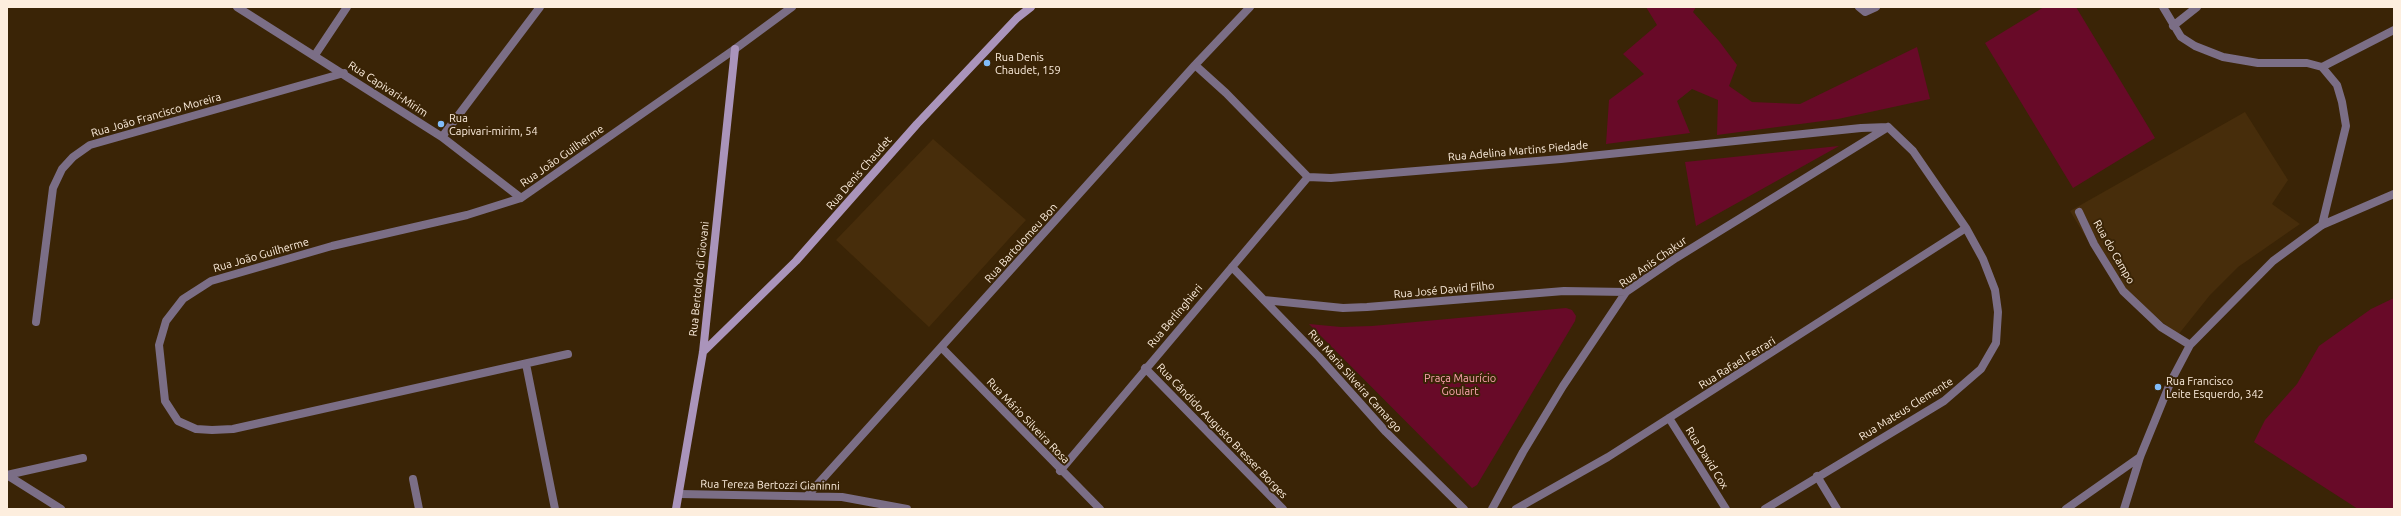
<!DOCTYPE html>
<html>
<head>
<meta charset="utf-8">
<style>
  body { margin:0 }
  #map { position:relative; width:2401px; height:516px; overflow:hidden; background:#3a2406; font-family:Ubuntu,sans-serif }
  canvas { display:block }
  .frame { position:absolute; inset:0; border:8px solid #fdeede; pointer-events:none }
</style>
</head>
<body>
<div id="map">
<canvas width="2401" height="516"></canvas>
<div class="frame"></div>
</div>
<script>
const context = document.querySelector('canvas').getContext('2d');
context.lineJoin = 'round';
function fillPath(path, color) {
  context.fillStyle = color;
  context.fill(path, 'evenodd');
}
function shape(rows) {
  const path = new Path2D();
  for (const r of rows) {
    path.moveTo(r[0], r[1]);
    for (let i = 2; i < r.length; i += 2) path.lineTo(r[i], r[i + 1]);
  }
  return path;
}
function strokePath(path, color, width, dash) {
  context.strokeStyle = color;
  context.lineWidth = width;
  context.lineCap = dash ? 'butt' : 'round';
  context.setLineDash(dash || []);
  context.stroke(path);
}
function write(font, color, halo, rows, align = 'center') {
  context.font = font + ' Ubuntu,sans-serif';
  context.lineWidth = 4;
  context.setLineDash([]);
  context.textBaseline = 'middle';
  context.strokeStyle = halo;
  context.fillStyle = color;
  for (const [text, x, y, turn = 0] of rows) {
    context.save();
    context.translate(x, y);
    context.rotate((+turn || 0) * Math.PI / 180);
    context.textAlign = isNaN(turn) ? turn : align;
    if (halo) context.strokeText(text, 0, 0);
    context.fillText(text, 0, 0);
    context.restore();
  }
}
fillPath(shape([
  [2245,112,2288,180,2272,204,2300,224,2238,267,2210,295,2178,335,2127,293,2090,244,2070,211],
  [933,139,1026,220,929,327,836,240]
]), '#472d0b');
fillPath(shape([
  [1646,7,1696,7,1693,12,1719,41,1737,65,1729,86,1752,102,1800,104,1917,47,1930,99,1838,119,1717,135,1718,100,1692,89,1677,101,1690,133,1606,144,1609,100,1644,74,1623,54,1657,25],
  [2044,7,2076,7,2155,138,2073,188,1985,43],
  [1839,146,1696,226,1685,162],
  [2394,298,2394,509,2358,509,2254,442,2265,420,2297,384,2319,346,2371,309],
  [1566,308,1572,310,1576,316,1575,321,1477,485,1472,488,1309,324,1341,327,1372,326]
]), '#680a28');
strokePath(shape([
  [237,7,442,137,521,198],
  [1859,7,1865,12,1876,7],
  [2163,7,2181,37,2195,46,2223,57,2258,63,2307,63,2322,67,2337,85,2342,102,2346,126,2322,225],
  [2173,26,2197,7],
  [315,55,347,7],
  [1195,65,1226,93,1308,177,1331,178,1561,159,1861,128,1888,127],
  [2322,67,2394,30],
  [442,137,540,7],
  [2079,212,2094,244,2123,291,2161,327,2190,345],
  [1232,267,1319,357,1386,432,1464,509],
  [1264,300,1343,308,1367,307,1564,291,1626,292],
  [36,322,53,188,62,169,73,157,90,145,344,73],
  [942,348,1100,509],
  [568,354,233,429,212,430,196,429,178,421,165,401,159,345,166,321,183,299,211,281,332,246,467,215,521,198,735,49,792,7],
  [526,364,555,509],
  [1145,368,1283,509],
  [1669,418,1726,509],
  [1060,471,1308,177],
  [7,475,83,458],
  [7,475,61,509],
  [1817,476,1837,509],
  [413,479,419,509],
  [679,494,842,497,907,509],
  [808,495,1195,65,1250,7],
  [1492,509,1523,452,1563,386,1626,292,1676,258,1888,127],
  [1516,509,1608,457,1966,228],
  [1765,509,1944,401,1981,369,1996,343,1998,312,1995,290,1983,259,1966,228,1913,151,1888,127],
  [2066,509,2140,457],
  [2124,509,2140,457,2158,413,2171,381,2190,345,2273,261,2322,225,2394,194]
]), '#7b6e86', 8);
strokePath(shape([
  [703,352,796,261,917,124,1017,18,1031,7],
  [676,509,703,352,735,49]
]), '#aa94bb', 8);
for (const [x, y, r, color] of [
  [987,63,4,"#81bdfa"],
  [441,124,4,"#81bdfa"],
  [2158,387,4,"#81bdfa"]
]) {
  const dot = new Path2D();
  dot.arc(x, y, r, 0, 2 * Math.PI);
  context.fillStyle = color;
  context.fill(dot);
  strokePath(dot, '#3a2406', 1.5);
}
write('11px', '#fdeede', '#3a2406', [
  ["Rua Denis",995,57],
  ["Chaudet, 159",995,70],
  ["Rua",449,118],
  ["Capivari-mirim, 54",449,131],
  ["Rua Francisco",2166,381],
  ["Leite Esquerdo, 342",2166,394]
], 'left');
write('11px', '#fdeede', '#3a2406', [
  ["Rua Capivari-Mirim",388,89,33],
  ["Rua João Francisco Moreira",156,115,-16],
  ["Rua Adelina Martins Piedade",1518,151,-5],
  ["Rua João Guilherme",562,156,-35],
  ["Rua Denis Chaudet",859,173,-49],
  ["Rua Bartolomeu Bon",1021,243,-48],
  ["Rua do Campo",2114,252,60],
  ["Rua João Guilherme",261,255,-16],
  ["Rua Anis Chakur",1653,262,-35],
  ["Rua Bertoldo di Giovani",699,279,-84],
  ["Rua José David Filho",1444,290,-5],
  ["Rua Berlinghieri",1175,316,-50],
  ["Rua Rafael Ferrari",1737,363,-32],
  ["Rua Maria Silveira Camargo",1355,381,48],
  ["Rua Mateus Clemente",1906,409,-32],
  ["Rua Mário Silveira Rosa",1028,421,46],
  ["Rua Cândido Augusto Bresser Borges",1222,431,46],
  ["Rua David Cox",1707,458,58],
  ["Rua Tereza Bertozzi Gianinni",770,485,1]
]);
write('11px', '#ffa7b3', '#3a2406', [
  ["Praça Maurício",1460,378],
  ["Goulart",1460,391]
]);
</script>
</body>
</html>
